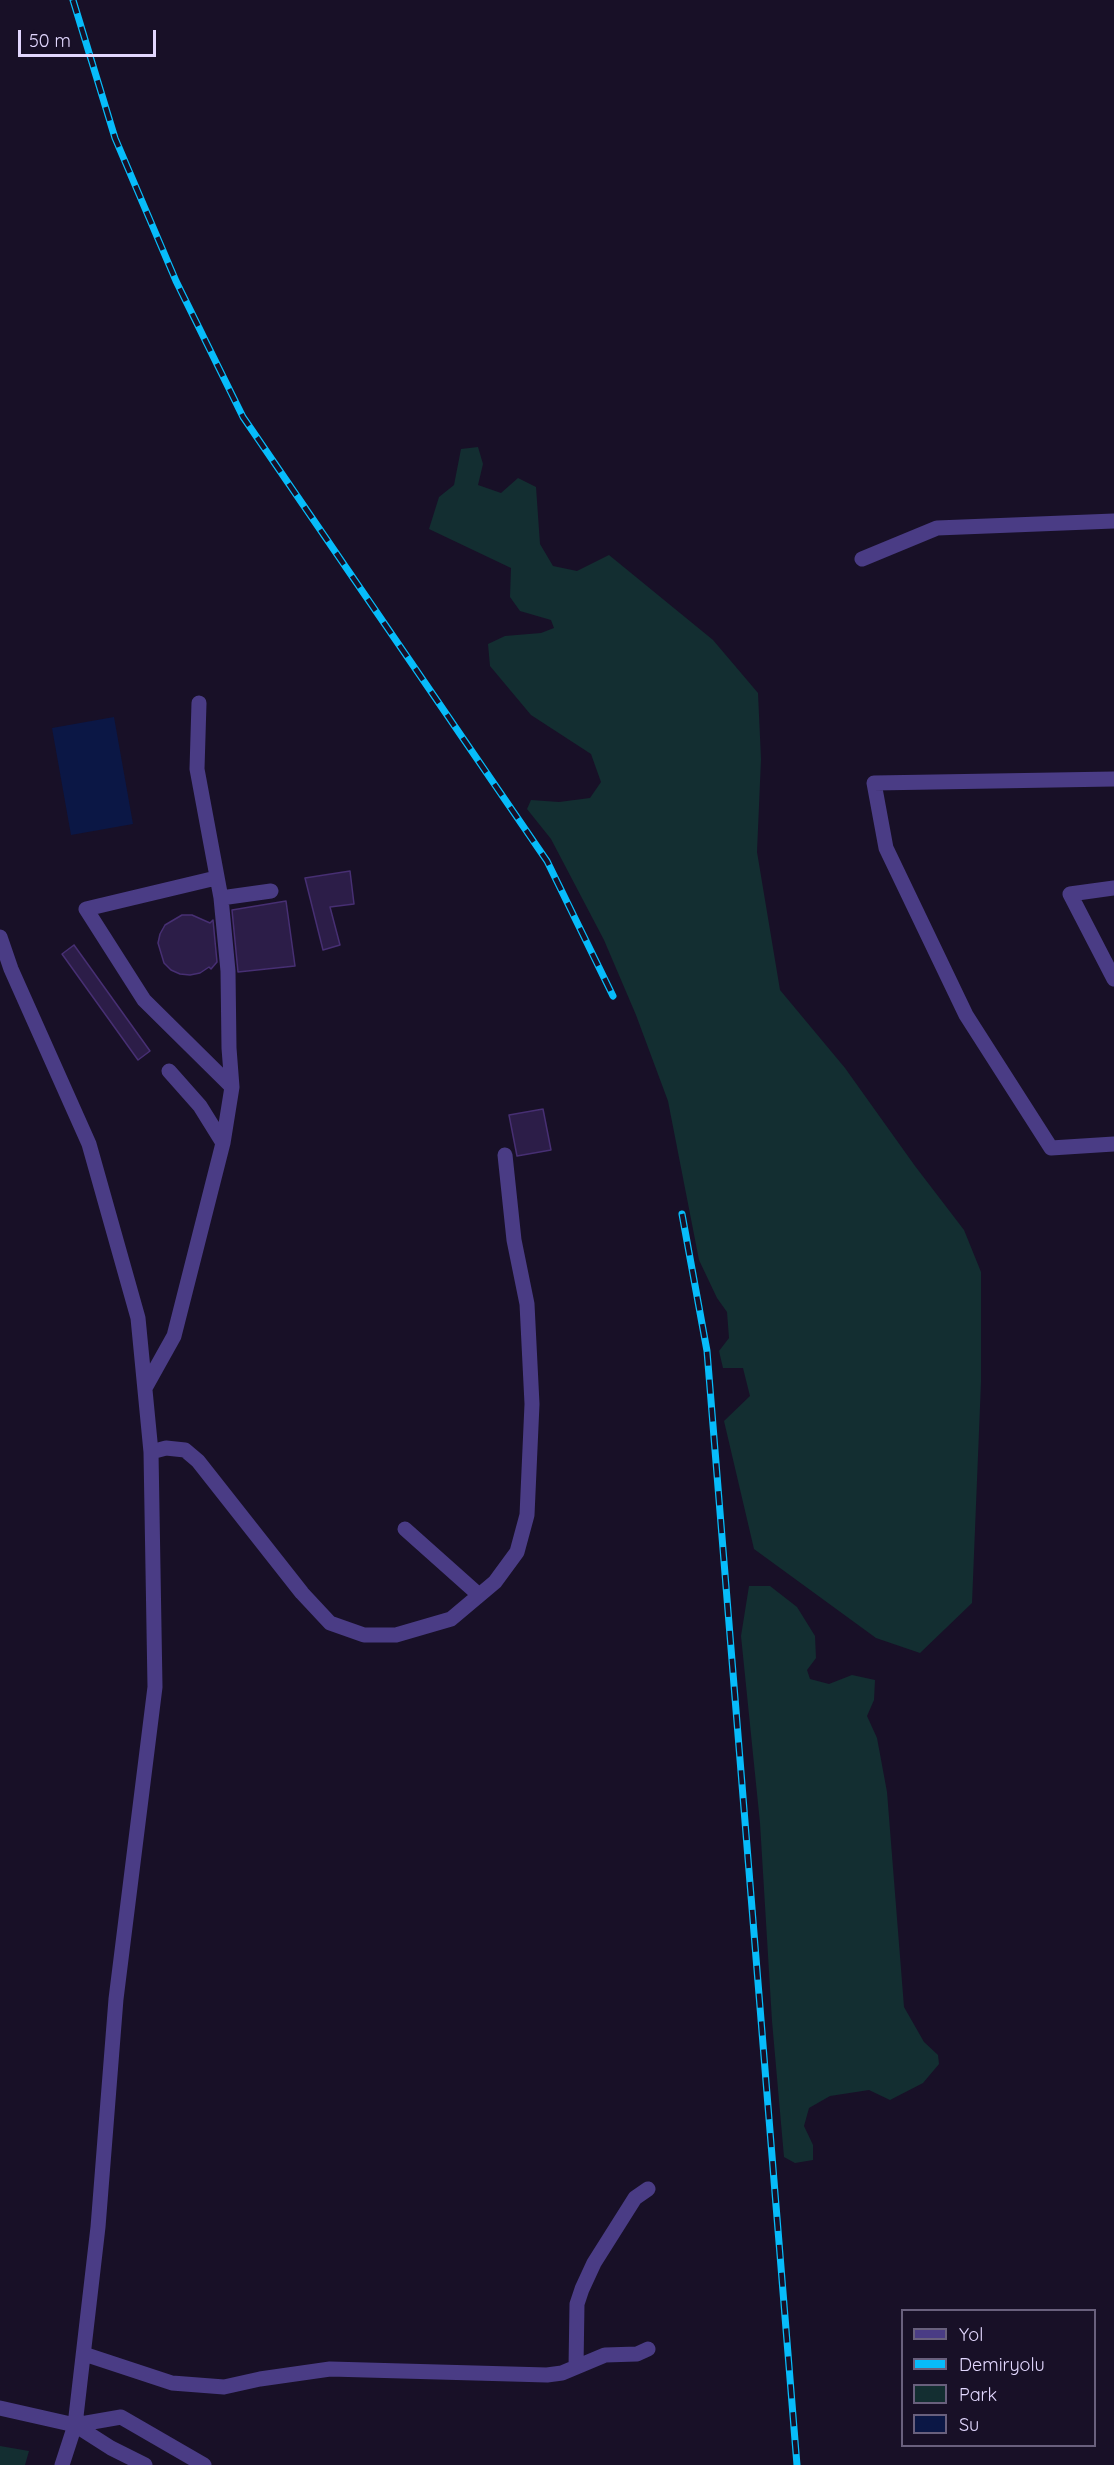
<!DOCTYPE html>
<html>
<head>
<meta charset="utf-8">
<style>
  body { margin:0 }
  #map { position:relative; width:1114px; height:2465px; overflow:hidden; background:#181027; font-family:Quicksand,sans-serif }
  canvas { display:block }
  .legend { position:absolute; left:901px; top:2309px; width:195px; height:138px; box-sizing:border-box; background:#181027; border:2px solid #69607d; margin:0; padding:8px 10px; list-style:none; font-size:18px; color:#e2d7fe }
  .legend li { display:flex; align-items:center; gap:12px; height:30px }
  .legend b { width:30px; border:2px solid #69607d }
  .scale { position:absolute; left:18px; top:30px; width:138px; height:27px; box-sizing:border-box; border:3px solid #e2d7fe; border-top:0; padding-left:8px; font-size:18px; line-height:21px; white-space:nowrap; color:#e2d7fe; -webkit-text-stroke:4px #181027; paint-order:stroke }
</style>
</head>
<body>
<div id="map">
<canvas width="1114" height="2465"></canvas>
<ul class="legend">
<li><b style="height:8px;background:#4a3c85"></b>Yol</li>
<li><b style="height:8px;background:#07bcfa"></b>Demiryolu</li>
<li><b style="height:16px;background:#132e31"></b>Park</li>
<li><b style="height:16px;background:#0b1745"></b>Su</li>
</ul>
<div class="scale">50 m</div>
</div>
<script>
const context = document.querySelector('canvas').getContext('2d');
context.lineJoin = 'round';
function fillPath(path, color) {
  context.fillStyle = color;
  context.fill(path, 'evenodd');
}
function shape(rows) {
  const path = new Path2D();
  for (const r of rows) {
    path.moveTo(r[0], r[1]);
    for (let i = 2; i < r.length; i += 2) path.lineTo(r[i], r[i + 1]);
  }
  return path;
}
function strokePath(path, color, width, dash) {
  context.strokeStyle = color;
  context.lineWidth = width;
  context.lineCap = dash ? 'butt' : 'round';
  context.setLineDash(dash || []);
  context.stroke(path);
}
fillPath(shape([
  [478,447,483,464,478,485,501,493,518,478,536,487,540,544,553,566,577,571,609,555,713,640,758,693,761,759,757,852,780,990,845,1068,915,1166,964,1230,981,1272,981,1382,972,1603,920,1653,876,1638,754,1549,724,1421,750,1396,743,1368,723,1368,719,1351,729,1338,727,1312,717,1298,699,1260,668,1101,636,1015,604,940,551,839,527,809,531,800,559,802,590,798,601,782,591,754,531,715,490,666,488,644,505,636,541,633,554,628,551,620,520,611,510,597,511,568,429,529,439,497,454,485,461,449],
  [749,1586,770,1586,797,1607,815,1636,816,1658,807,1670,810,1679,829,1684,852,1675,875,1680,874,1700,867,1716,877,1738,887,1792,904,2007,924,2042,938,2055,939,2064,923,2083,890,2100,869,2090,830,2096,809,2108,804,2126,813,2145,813,2160,795,2163,784,2157,772,2021,760,1823,741,1636],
  [0,2446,29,2451,25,2465,0,2465]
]), '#132e31');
fillPath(shape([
  [114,717,133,824,71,835,52,728]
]), '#0b1745');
const building = shape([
  [350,871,354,904,330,907,340,945,323,950,305,878,350,871],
  [286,901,295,966,238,972,232,910,286,901],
  [182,915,192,915,210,923,213,920,217,962,211,969,209,967,200,973,190,975,180,974,171,970,164,963,158,943,160,934,165,925,182,915],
  [74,945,150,1051,138,1060,62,954,74,945],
  [543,1109,551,1150,517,1156,509,1115,543,1109]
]);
fillPath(building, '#2c1d48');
strokePath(building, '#472f73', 1.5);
strokePath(shape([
  [862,559,937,528,1114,521],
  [1114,779,874,783,886,848,966,1015,1051,1148,1114,1144],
  [216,878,86,909,144,1000,232,1087],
  [1114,888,1070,894,1114,979],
  [221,898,271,891],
  [0,937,11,969,89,1144,138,1318,151,1452,155,1687,116,1999,98,2227,75,2425,62,2465],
  [169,1071,200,1106,223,1143],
  [145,1388,174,1336,223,1143,232,1087,229,1048,228,971,221,898,197,769,199,703],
  [151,1452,166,1448,185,1450,198,1461,302,1593,330,1623,364,1635,396,1635,451,1619,495,1582,517,1552,527,1515,532,1404,527,1304,514,1240,505,1155],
  [405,1529,479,1595],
  [84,2354,172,2383,224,2387,260,2379,330,2369,547,2375,562,2373,605,2355,637,2354,648,2349],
  [576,2367,577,2304,582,2289,594,2263,635,2198,648,2189],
  [0,2408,75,2425,111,2448,145,2465],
  [75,2425,121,2417,204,2465]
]), '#4a3c85', 15);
const rail = shape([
  [73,0,115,138,176,281,243,417,547,861,613,996],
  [682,1214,707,1351,797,2465]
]);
strokePath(rail, '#07bcfa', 7);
strokePath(rail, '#181027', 4.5, [14]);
</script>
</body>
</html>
